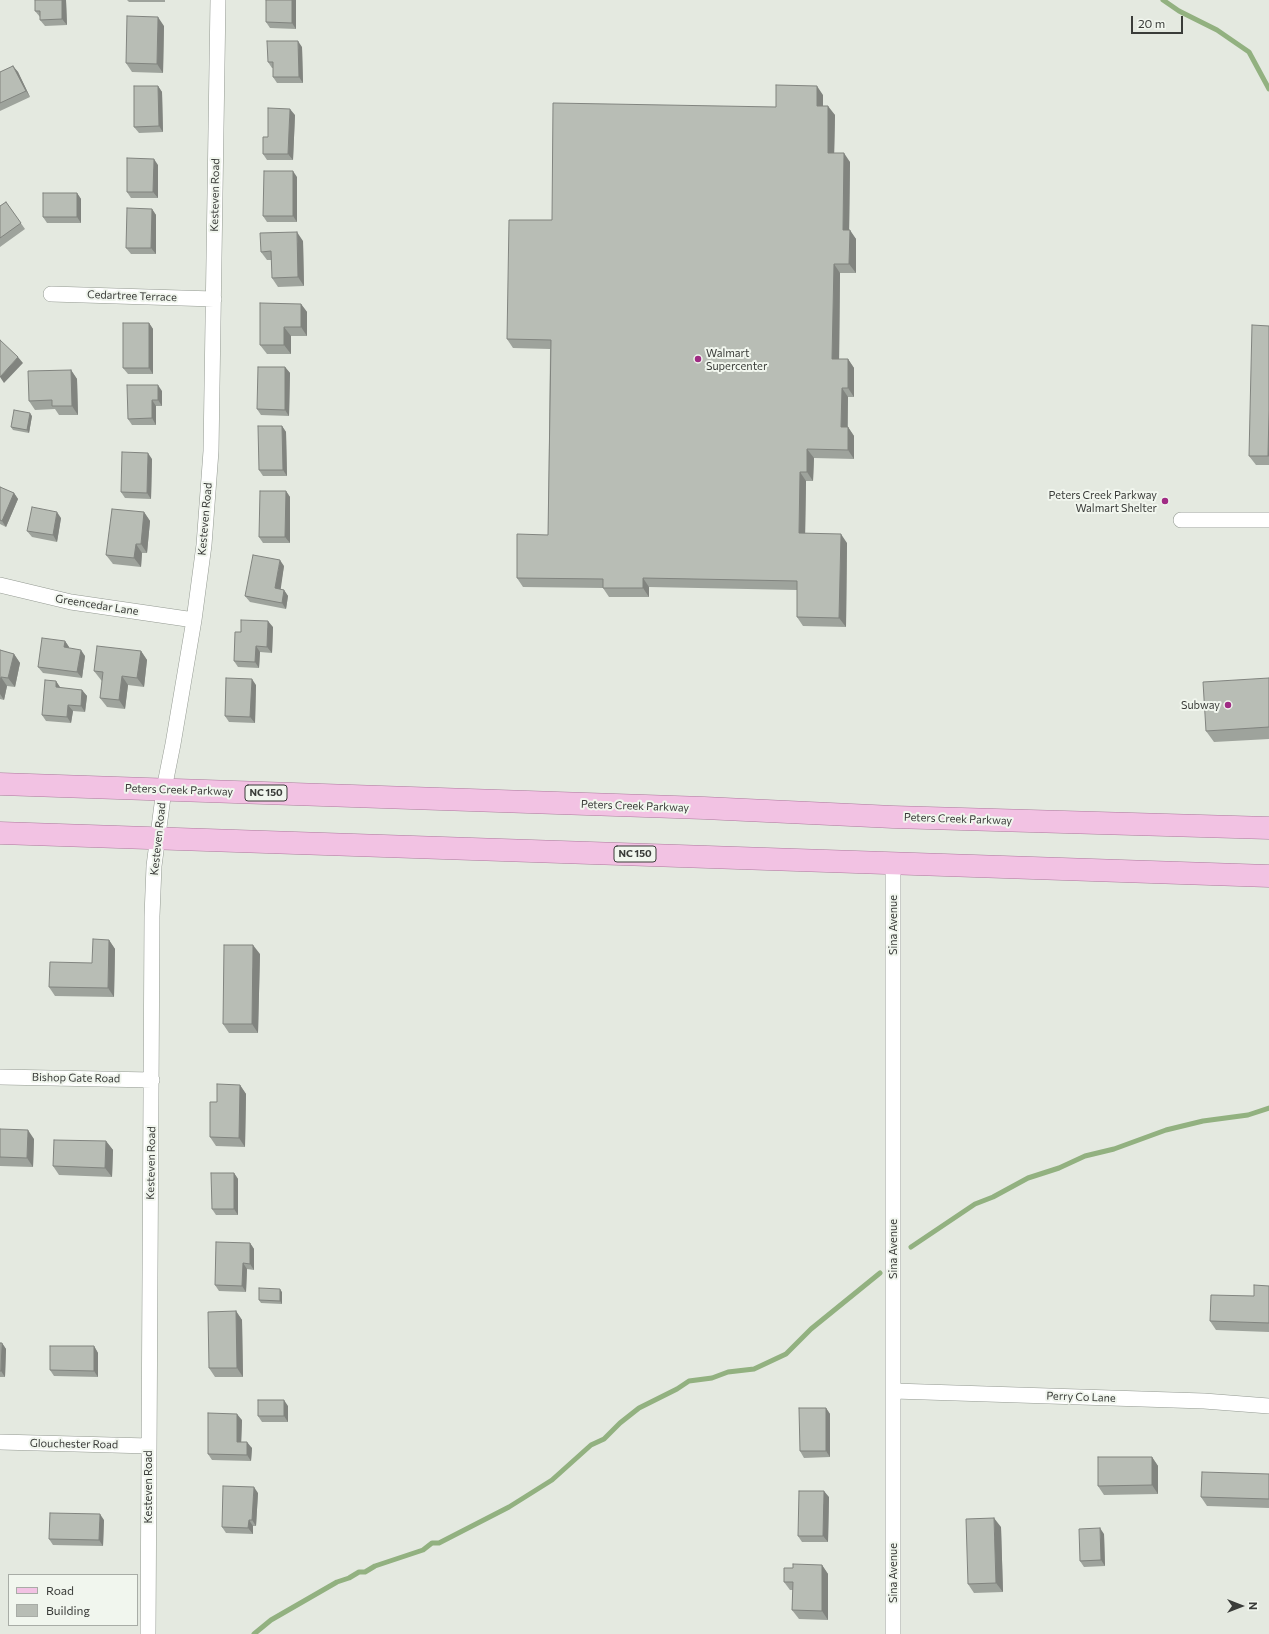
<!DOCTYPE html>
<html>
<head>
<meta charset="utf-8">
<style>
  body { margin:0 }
  #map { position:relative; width:1269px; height:1634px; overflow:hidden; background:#e4e9e0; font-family:Commissioner,sans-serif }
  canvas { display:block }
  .legend { position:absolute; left:8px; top:1574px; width:130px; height:52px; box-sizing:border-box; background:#f1f6ee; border:1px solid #a8aca6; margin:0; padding:5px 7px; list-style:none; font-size:12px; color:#3a3c39 }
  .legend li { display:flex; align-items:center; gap:8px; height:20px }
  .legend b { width:20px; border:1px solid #a8aca6 }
  .north { position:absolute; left:1221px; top:1586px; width:40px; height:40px; -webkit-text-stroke:3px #f1f6ee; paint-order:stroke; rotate:90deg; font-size:11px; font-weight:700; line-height:16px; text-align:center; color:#3a3c39 }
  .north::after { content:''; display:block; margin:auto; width:14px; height:18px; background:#3a3c39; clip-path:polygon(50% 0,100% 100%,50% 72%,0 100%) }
  .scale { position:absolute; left:1131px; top:16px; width:52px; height:18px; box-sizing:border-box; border:2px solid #3a3c39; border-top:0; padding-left:5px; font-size:12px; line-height:14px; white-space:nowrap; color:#3a3c39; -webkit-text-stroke:3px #f1f6ee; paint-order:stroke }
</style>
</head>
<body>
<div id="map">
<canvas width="1269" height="1634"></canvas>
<ul class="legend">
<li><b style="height:5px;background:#f2c2e3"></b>Road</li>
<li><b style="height:11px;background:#b8bdb5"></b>Building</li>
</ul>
<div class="north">N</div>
<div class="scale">20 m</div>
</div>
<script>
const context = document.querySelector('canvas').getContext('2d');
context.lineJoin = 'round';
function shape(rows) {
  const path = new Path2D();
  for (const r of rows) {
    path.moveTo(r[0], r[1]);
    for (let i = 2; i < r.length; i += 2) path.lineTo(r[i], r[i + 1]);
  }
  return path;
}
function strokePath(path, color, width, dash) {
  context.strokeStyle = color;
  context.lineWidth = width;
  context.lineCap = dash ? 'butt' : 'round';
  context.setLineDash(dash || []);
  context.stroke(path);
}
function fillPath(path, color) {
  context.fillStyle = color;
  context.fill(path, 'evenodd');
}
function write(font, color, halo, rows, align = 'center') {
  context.font = font + ' Commissioner,sans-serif';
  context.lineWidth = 4;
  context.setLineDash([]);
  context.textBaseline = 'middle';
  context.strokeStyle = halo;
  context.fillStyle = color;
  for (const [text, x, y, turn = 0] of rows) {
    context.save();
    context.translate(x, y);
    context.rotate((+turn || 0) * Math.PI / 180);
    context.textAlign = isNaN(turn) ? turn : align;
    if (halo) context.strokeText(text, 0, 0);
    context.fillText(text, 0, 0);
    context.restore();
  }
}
strokePath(shape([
  [1163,0,1179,11,1217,30,1249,52,1269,89],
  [911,1247,975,1204,993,1197,1028,1178,1059,1168,1085,1156,1114,1149,1166,1130,1203,1121,1248,1115,1269,1108],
  [254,1634,271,1620,337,1582,349,1578,359,1572,365,1572,375,1566,423,1550,432,1543,439,1543,509,1507,552,1480,591,1445,604,1439,620,1423,639,1408,677,1389,689,1381,712,1378,728,1372,754,1369,786,1354,811,1329,880,1273]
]), '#92b180', 5);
const minor = shape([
  [51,294,214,299],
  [1181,520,1269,520],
  [0,585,71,602,194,620],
  [0,1077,152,1080],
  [894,1391,1204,1401,1269,1406],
  [0,1442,149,1446],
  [148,1634,152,916,154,866,164,789,173,744,194,620,204,545,211,451,218,0],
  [893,1634,893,863]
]);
const primary = shape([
  [0,784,704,808,893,817,1269,828],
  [0,833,1269,876]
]);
strokePath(minor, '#939991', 16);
strokePath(primary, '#ac799c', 23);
strokePath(minor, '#fff', 15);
strokePath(primary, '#f2c2e3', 22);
fillPath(shape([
  [66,0,67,25,45,26,40,20,40,17,35,11],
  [127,0,165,0,165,2,129,2],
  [266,0,296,0,296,29,270,28,266,22],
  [164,26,163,73,132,72,126,63],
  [302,47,303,83,277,83,273,77,273,68,272,68,268,62],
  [13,66,18,72,30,97,0,111,0,72],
  [158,86,162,92,163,132,139,133,134,127],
  [823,95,823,106,835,115,834,153,850,162,849,230,856,239,856,273,840,273,839,359,848,359,854,368,854,397,848,397,848,427,854,436,854,459,814,458,813,481,806,481,805,533,847,543,846,627,803,626,797,617,797,590,649,587,649,597,609,597,603,588,523,587,517,578,548,535,550,349,513,348,507,339,776,107],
  [295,115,293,160,267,160,263,154,268,137],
  [158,165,158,198,131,198,127,192],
  [297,177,297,222,267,222,263,216],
  [77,193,81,199,81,223,47,223,43,217],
  [6,202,25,229,0,247,0,206],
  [152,209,156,215,156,254,131,254,126,248],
  [303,241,304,286,278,287,272,278,272,260,267,260,261,252],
  [301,304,307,312,307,336,291,336,291,354,267,354,260,345],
  [149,323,153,329,153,374,128,374,123,368],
  [1269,326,1269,465,1256,465,1249,456],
  [285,367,290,373,289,416,261,415,257,409],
  [71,370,77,379,78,415,59,415,55,409,35,410,29,401],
  [162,391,162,406,156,406,156,425,132,425,128,419],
  [32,416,29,433,13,430,11,427],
  [282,426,286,432,287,476,263,476,259,470],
  [152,459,151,499,125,498,121,492],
  [0,487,14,493,18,499,6,527,0,524],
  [286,491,290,497,290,543,263,543,259,537],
  [144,512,150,521,147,553,142,553,141,567,113,564,106,555],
  [61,518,57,542,32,537,27,531],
  [284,566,280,589,284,590,288,596,286,609,250,602,245,596],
  [273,627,272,653,260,652,259,668,238,667,234,661,241,632],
  [65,641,69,647,69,648,85,656,82,678,43,673,38,667],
  [0,650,14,654,20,663,15,687,7,686,4,700,0,699],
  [141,651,147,660,144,687,128,685,125,709,107,707,100,698,102,681,101,680,94,671],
  [1269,678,1269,739,1214,742,1206,731],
  [56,681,60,688,82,690,87,696,85,712,73,711,71,723,46,721,42,715],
  [256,685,255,723,229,722,225,716],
  [109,940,115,949,114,997,55,996,49,987,92,963],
  [260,954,258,1033,229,1033,223,1024],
  [240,1085,246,1094,245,1147,216,1146,210,1137,217,1102],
  [0,1129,34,1139,33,1167,0,1166],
  [106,1141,113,1150,112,1177,59,1175,53,1166],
  [234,1173,238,1179,238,1215,216,1215,212,1209],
  [250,1243,254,1249,254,1270,247,1269,246,1292,219,1291,215,1285],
  [1269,1286,1269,1332,1216,1330,1210,1321,1254,1296],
  [282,1292,282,1304,261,1303,259,1300],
  [236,1311,242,1320,243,1377,215,1377,209,1368],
  [0,1343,2,1343,6,1349,5,1377,0,1377],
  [94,1346,98,1353,98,1377,54,1376,50,1370],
  [288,1406,288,1422,262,1422,258,1416],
  [826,1408,830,1414,830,1457,804,1458,800,1451],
  [242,1420,241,1442,252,1448,251,1461,212,1460,208,1454],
  [1152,1457,1158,1466,1158,1494,1104,1495,1098,1486],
  [1269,1474,1269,1508,1207,1506,1201,1497],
  [258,1493,256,1526,253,1526,253,1534,226,1533,222,1527],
  [829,1497,828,1542,802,1542,798,1536],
  [104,1520,103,1546,53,1545,49,1539],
  [1001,1527,1003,1592,974,1593,968,1584],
  [1104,1534,1105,1566,1084,1567,1080,1561],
  [822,1565,828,1574,828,1620,799,1619,792,1610,793,1590,790,1590,784,1582]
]), '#9ea39c');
fillPath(shape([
  [62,0,66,0,67,25,62,19],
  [292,0,296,0,296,29,292,23],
  [158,17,164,26,163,73,157,64],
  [298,41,302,47,303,83,299,77],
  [13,66,18,72,30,97,26,91],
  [158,86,162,92,163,132,159,126],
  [817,86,823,95,823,115,817,106],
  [828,106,835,115,834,162,828,153],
  [290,109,295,115,293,160,288,154],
  [844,153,850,162,849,239,843,230],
  [154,159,158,165,158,198,153,192],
  [293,171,297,177,297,222,293,216],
  [77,193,81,199,81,223,77,217],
  [152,209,156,215,156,254,151,248],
  [850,230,856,239,856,273,849,264],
  [297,232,303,241,304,286,298,277],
  [834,264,840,273,839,368,832,359],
  [301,304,307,312,307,336,301,327],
  [149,323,153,329,153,374,149,368],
  [284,327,291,336,291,354,284,345],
  [18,357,23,363,4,383,0,377],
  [848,359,854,368,854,397,848,388],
  [285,367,290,373,289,416,285,410],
  [71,370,77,379,78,415,72,406],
  [158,385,162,391,162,406,158,400],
  [842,388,848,397,847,436,841,427],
  [152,400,156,406,156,425,152,418],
  [1269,411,1269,457,1268,456],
  [30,413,32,416,29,433,27,430],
  [282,426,286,432,287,476,283,470],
  [848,427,854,436,854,459,848,450],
  [807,449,814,458,813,481,807,472],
  [148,453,152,459,151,499,147,493],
  [800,472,806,481,805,542,799,533],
  [286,491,290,497,290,543,285,537],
  [14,493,18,499,6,527,2,521],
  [57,512,61,518,57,542,53,535],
  [144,512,150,521,147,553,141,544],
  [841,534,847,543,846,627,839,618],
  [136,544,142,553,141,567,134,558],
  [280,560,284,566,280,594,275,588],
  [643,578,649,587,649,597,643,588],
  [284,590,288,596,286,609,282,603],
  [268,621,273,627,272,653,267,647],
  [65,641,69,647,69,653,64,647],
  [256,646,260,652,259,668,255,662],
  [81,650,85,656,82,678,77,672],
  [141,651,147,660,144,687,137,678],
  [14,654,20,663,15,687,8,678],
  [122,676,128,685,125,709,119,700],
  [1,677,7,686,4,700,0,694,0,681],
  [252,679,256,685,255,723,250,717],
  [56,681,60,687,60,693,56,687],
  [82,690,87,696,85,712,81,706],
  [68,705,73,711,71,723,67,717],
  [109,940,115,949,114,997,108,988],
  [253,945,260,954,258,1033,252,1024],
  [240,1085,246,1094,245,1147,239,1138],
  [28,1130,34,1139,33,1167,27,1158],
  [106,1141,113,1150,112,1177,105,1168],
  [234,1173,238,1179,238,1215,234,1209],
  [250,1243,254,1249,254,1270,250,1264],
  [243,1263,247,1269,246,1292,242,1286],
  [280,1289,282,1292,282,1304,280,1301],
  [236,1311,242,1320,243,1377,237,1368],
  [2,1343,6,1349,5,1377,1,1371],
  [94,1346,98,1353,98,1377,94,1371],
  [284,1400,288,1406,288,1422,284,1416],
  [826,1408,830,1414,830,1457,826,1451],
  [237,1414,242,1420,241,1448,237,1442],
  [247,1442,252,1448,251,1461,247,1455],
  [1152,1457,1158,1466,1158,1494,1152,1485],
  [254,1487,258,1493,256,1526,252,1520],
  [824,1491,829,1497,828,1542,823,1536],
  [100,1514,104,1520,103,1546,99,1540],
  [994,1518,1001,1527,1003,1592,996,1583],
  [249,1520,253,1526,253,1534,248,1528],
  [1100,1528,1104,1534,1105,1566,1101,1560],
  [822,1565,828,1574,828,1620,822,1611]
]), '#81847f');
const building = shape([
  [35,0,62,0,62,19,40,20,40,11,35,11,35,0],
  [266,0,292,0,292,23,266,22,266,0],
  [127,16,158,17,157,64,126,63,127,16],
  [267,41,298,41,299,77,273,77,273,62,268,62,267,41],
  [13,66,26,91,0,103,0,72,13,66],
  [776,85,817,86,817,106,828,106,828,153,844,153,843,230,850,230,849,264,834,264,832,359,848,359,848,388,842,388,841,427,848,427,848,450,807,449,807,472,800,472,799,533,841,534,839,618,797,617,797,581,643,578,643,588,603,588,603,579,517,578,517,534,548,535,551,340,507,339,509,220,552,220,553,103,776,107,776,85],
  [134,86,158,86,159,126,134,127,134,86],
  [268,108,290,109,288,154,263,154,263,137,268,137,268,108],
  [127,158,154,159,153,192,127,192,127,158],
  [264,171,293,171,293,216,263,216,264,171],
  [43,193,77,193,77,217,43,217,43,193],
  [6,202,21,223,0,238,0,206,6,202],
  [127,208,152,209,151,248,126,248,127,208],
  [297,232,298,277,272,278,271,251,261,252,260,233,297,232],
  [260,303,301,304,301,327,284,327,284,345,260,345,260,303],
  [123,323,149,323,149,368,123,368,123,323],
  [1252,325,1269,326,1269,411,1268,456,1249,456,1252,325],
  [0,340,18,357,0,377,0,340],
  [258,367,285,367,285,410,257,409,258,367],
  [71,370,72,406,52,406,52,400,29,401,28,371,71,370],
  [127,385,158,385,158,400,152,400,152,418,128,419,127,385],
  [14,410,30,413,27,430,11,427,14,410],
  [258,426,282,426,283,470,259,470,258,426],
  [122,452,148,453,147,493,121,492,122,452],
  [0,487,14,493,2,521,0,520,0,487],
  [260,491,286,491,285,537,259,537,260,491],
  [32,507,57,512,53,535,27,531,32,507],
  [112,509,144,512,141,544,136,544,134,558,106,555,112,509],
  [253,555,280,560,275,588,284,590,282,603,245,596,253,555],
  [241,620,268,621,267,647,256,646,255,662,234,661,235,632,241,632,241,620],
  [42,638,65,641,64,647,81,650,77,672,38,667,42,638],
  [97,646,141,651,137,678,122,676,119,700,100,698,103,672,94,671,97,646],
  [0,650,14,654,8,678,1,677,0,681,0,650],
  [226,678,252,679,250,717,225,716,226,678],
  [1269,678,1269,727,1206,731,1203,682,1269,678],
  [45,680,56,681,56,687,82,690,81,706,68,705,67,717,42,715,45,680],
  [93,939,109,940,108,988,49,987,50,962,92,963,93,939],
  [224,945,253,945,252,1024,223,1024,224,945],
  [217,1084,240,1085,239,1138,210,1137,210,1102,217,1102,217,1084],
  [0,1129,28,1130,27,1158,0,1157,0,1129],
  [54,1140,106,1141,105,1168,53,1166,54,1140],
  [211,1173,234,1173,234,1209,212,1209,211,1173],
  [216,1242,250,1243,250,1264,243,1263,242,1286,215,1285,216,1242],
  [1254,1285,1269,1286,1269,1323,1210,1321,1211,1295,1254,1296,1254,1285],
  [259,1288,280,1289,280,1301,259,1300,259,1288],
  [236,1311,237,1368,209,1368,208,1312,236,1311],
  [0,1343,2,1343,1,1371,0,1371,0,1343],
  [50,1346,94,1346,94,1371,50,1370,50,1346],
  [258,1400,284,1400,284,1416,258,1416,258,1400],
  [799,1408,826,1408,826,1451,800,1451,799,1408],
  [208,1413,237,1414,237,1442,247,1442,247,1455,208,1454,208,1413],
  [1098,1457,1152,1457,1152,1485,1098,1486,1098,1457],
  [1202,1472,1269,1474,1269,1499,1201,1497,1202,1472],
  [223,1486,254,1487,252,1520,249,1520,248,1528,222,1527,223,1486],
  [799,1491,824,1491,823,1536,798,1536,799,1491],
  [50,1513,100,1514,99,1540,49,1539,50,1513],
  [994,1518,996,1583,968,1584,966,1519,994,1518],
  [1100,1528,1101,1560,1080,1561,1079,1529,1100,1528],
  [793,1564,822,1565,822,1611,792,1610,793,1582,784,1582,784,1568,793,1568,793,1564]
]);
fillPath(building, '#b8bdb5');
strokePath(building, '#81847f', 1);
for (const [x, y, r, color] of [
  [698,359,4,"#a02b84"],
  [1165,501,4,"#a02b84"],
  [1228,705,4,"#a02b84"]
]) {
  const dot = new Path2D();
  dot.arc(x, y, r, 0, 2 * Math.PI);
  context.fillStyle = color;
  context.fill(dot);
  strokePath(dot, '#f1f6ee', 1.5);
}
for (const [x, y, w] of [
  [266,793,42],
  [635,854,42]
]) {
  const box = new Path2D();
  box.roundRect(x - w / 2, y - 8, w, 16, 3);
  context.fillStyle = '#f1f6ee';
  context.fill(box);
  strokePath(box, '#3a3c39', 1);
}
write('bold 10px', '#3a3c39', null, [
  ["NC 150",266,793],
  ["NC 150",635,854]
]);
write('11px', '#3a3c39', '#f1f6ee', [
  ["Kesteven Road",215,195,-89],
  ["Cedartree Terrace",132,296,2],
  ["Kesteven Road",205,519,-85],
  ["Greencedar Lane",97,605,9],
  ["Peters Creek Parkway",179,790,2],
  ["Peters Creek Parkway",635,806,2],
  ["Peters Creek Parkway",958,819,2],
  ["Kesteven Road",158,839,-84],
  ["Sina Avenue",893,925,-90],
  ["Bishop Gate Road",76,1078,1],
  ["Kesteven Road",151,1163,-89],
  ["Sina Avenue",893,1249,-90],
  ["Perry Co Lane",1081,1397,2],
  ["Glouchester Road",74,1444,1],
  ["Kesteven Road",148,1487,-90],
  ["Sina Avenue",893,1573,-90]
]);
write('11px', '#3a3c39', '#f1f6ee', [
  ["Walmart",706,353,"left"],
  ["Supercenter",706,366,"left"],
  ["Peters Creek Parkway",1157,495],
  ["Walmart Shelter",1157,508],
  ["Subway",1220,705]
], 'right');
</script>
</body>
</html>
